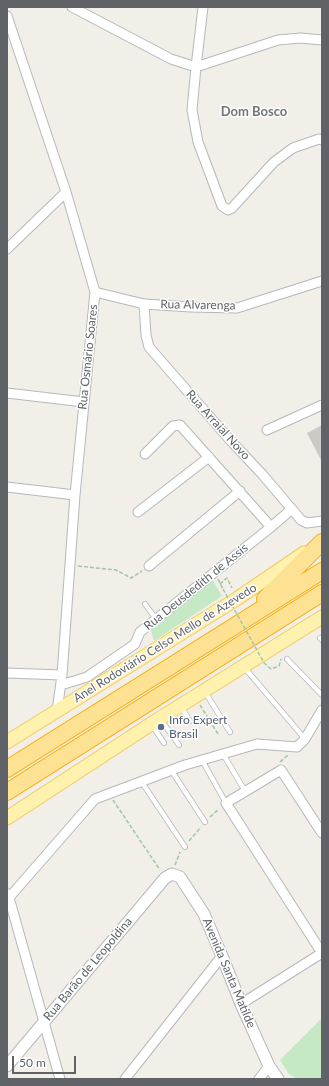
<!DOCTYPE html>
<html>
<head>
<meta charset="utf-8">
<style>
  body { margin:0 }
  #map { position:relative; width:329px; height:1086px; overflow:hidden; background:#f1efe8; font-family:Lato,sans-serif }
  canvas { display:block }
  .frame { position:absolute; inset:0; border:8px solid #5f6368; pointer-events:none }
  .scale { position:absolute; left:12px; top:1056px; width:64px; height:18px; box-sizing:border-box; border:2px solid #5f6368; border-top:0; padding-left:5px; font-size:12px; line-height:14px; white-space:nowrap; color:#5f6368; -webkit-text-stroke:3px #fff; paint-order:stroke }
</style>
</head>
<body>
<div id="map">
<canvas width="329" height="1086"></canvas>
<div class="frame"></div>
<div class="scale">50 m</div>
</div>
<script>
const context = document.querySelector('canvas').getContext('2d');
context.lineJoin = 'round';
function fillPath(path, color) {
  context.fillStyle = color;
  context.fill(path, 'evenodd');
}
function shape(rows) {
  const path = new Path2D();
  for (const r of rows) {
    path.moveTo(r[0], r[1]);
    for (let i = 2; i < r.length; i += 2) path.lineTo(r[i], r[i + 1]);
  }
  return path;
}
function strokePath(path, color, width, dash) {
  context.strokeStyle = color;
  context.lineWidth = width;
  context.lineCap = dash ? 'butt' : 'round';
  context.setLineDash(dash || []);
  context.stroke(path);
}
function write(font, color, halo, rows, align = 'center') {
  context.font = font + ' Lato,sans-serif';
  context.lineWidth = 3;
  context.setLineDash([]);
  context.textBaseline = 'middle';
  context.strokeStyle = halo;
  context.fillStyle = color;
  for (const [text, x, y, turn = 0] of rows) {
    context.save();
    context.translate(x, y);
    context.rotate((+turn || 0) * Math.PI / 180);
    context.textAlign = isNaN(turn) ? turn : align;
    if (halo) context.strokeText(text, 0, 0);
    context.fillText(text, 0, 0);
    context.restore();
  }
}
fillPath(shape([
  [212,579,222,596,154,641,151,630],
  [322,1018,322,1079,297,1079,289,1074,280,1060]
]), '#c5e8c5');
fillPath(shape([
  [322,425,322,462,307,433]
]), '#cccac5');
const service = shape([
  [145,604,156,619],
  [320,638,322,640],
  [287,659,322,695],
  [244,667,305,739],
  [205,692,230,732],
  [181,707,190,721],
  [161,720,179,745],
  [152,725,164,743],
  [223,754,245,791],
  [202,760,226,803],
  [171,770,205,822],
  [141,781,185,847]
]);
const minor = shape([
  [72,7,171,59,196,67,278,40,301,38,322,40],
  [203,7,196,67,192,110,198,142,222,206,228,210,232,208,274,162,293,148,319,139,322,140],
  [7,16,66,192,95,292,75,495,62,675,57,711],
  [7,249,66,192],
  [95,292,144,304,191,307,237,308,322,281],
  [144,304,146,335,149,347,230,440,262,474,301,520,307,523,322,521],
  [7,393,84,402],
  [267,430,322,405],
  [145,454,173,426,180,425,271,527],
  [7,487,75,495],
  [138,512,209,457],
  [149,566,240,491],
  [7,673,62,675],
  [61,685,87,677,135,644,140,632,271,527,292,509],
  [8,894,60,1079],
  [7,900,95,799,185,765,257,744,297,747,305,739,322,710],
  [241,1004,322,953,226,803,281,770,322,833],
  [125,1079,222,956],
  [259,1079,269,1066]
]);
const tertiary = shape([
  [7,1066,165,878,172,874,180,877,204,914,222,956,241,1004,269,1066,278,1079]
]);
const primary = shape([
  [7,742,238,598,304,553],
  [7,818,151,724,322,617]
]);
const motorway = shape([
  [265,599,322,542],
  [7,769,322,571],
  [7,792,322,593]
]);
strokePath(service, '#b5b8bc', 6);
strokePath(minor, '#b5b8bc', 11);
strokePath(tertiary, '#b5b8bc', 13);
strokePath(primary, '#f2c960', 15);
strokePath(motorway, '#f9ab00', 18);
strokePath(shape([
  [78,566,116,570,131,578,142,571],
  [218,579,223,589],
  [220,584,227,578,232,588],
  [200,705,218,734],
  [280,762,288,755],
  [113,800,160,870],
  [210,817,219,809],
  [189,841,201,827],
  [175,865,180,852]
]), '#9cc7a9', 1.5, [4, 2]);
strokePath(service, '#fff', 4.5);
strokePath(minor, '#fff', 9);
strokePath(tertiary, '#fff', 11);
strokePath(primary, '#fff2af', 13);
strokePath(motorway, '#fde293', 16);
strokePath(shape([
  [223,589,264,663,271,669,279,666,281,659]
]), '#9cc7a9', 1.5, [4, 2]);
for (const [x, y, r, color] of [
  [161,727,4,"#5c6f8a"]
]) {
  const dot = new Path2D();
  dot.arc(x, y, r, 0, 2 * Math.PI);
  context.fillStyle = color;
  context.fill(dot);
  strokePath(dot, '#fff', 1.5);
}
write('12px', '#5f6368', '#fff', [
  ["Rua Alvarenga",198,305,1],
  ["Rua Osmário Soares",88,357,-84],
  ["Rua Arraial Novo",218,425,48],
  ["Rua Deusdedith de Assis",196,587,-39],
  ["Anel Rodoviário Celso Mello de Azevedo",165,643,-32],
  ["Rua Barão de Leopoldina",88,969,-50],
  ["Avenida Santa Matilde",229,973,67]
]);
write('12px', '#4e5e75', '#fff', [
  ["Info Expert",169,720],
  ["Brasil",169,734]
], 'left');
write('bold 13px', '#70757a', '#fff', [
  ["Dom Bosco",254,112]
]);
</script>
</body>
</html>
